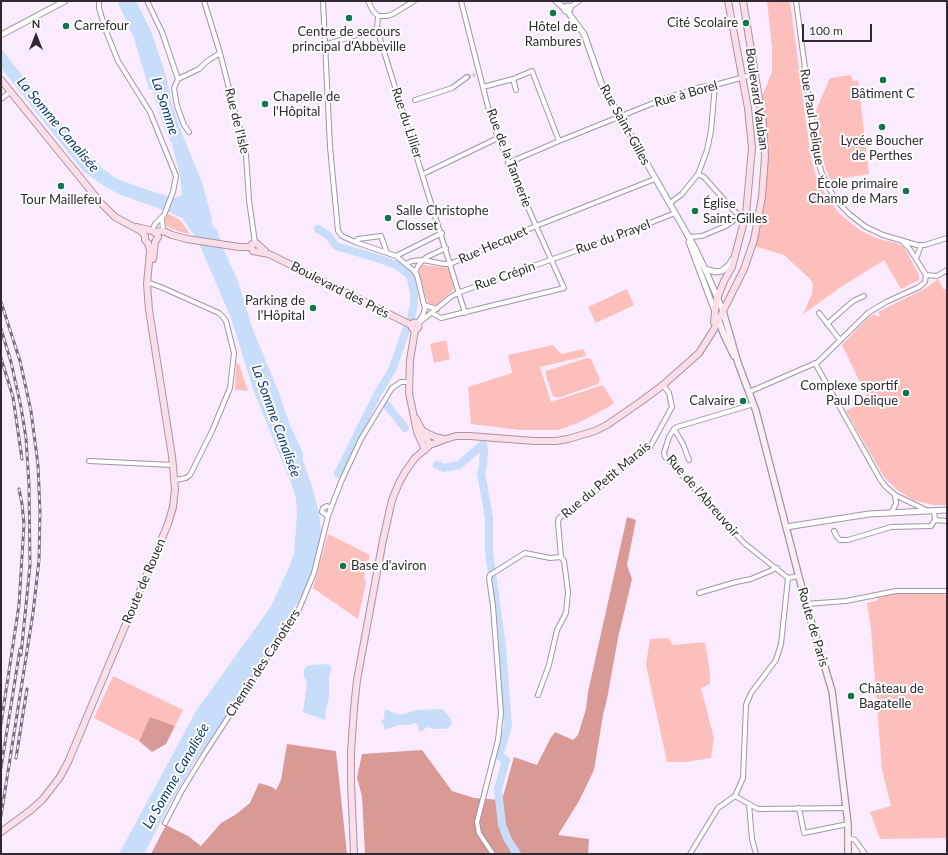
<!DOCTYPE html>
<html>
<head>
<meta charset="utf-8">
<style>
  body { margin:0 }
  #map { position:relative; width:948px; height:855px; overflow:hidden; background:#faecfe; font-family:Lato,sans-serif }
  canvas { display:block }
  .frame { position:absolute; inset:0; border:2px solid #302931; pointer-events:none }
  .north { position:absolute; left:16px; top:16px; width:40px; height:40px; -webkit-text-stroke:3px #fff; paint-order:stroke; rotate:0deg; font-size:11px; font-weight:700; line-height:16px; text-align:center; color:#302931 }
  .north::after { content:''; display:block; margin:auto; width:14px; height:18px; background:#302931; clip-path:polygon(50% 0,100% 100%,50% 72%,0 100%) }
  .scale { position:absolute; left:802px; top:24px; width:70px; height:18px; box-sizing:border-box; border:2px solid #302931; border-top:0; padding-left:5px; font-size:12px; line-height:14px; white-space:nowrap; color:#302931; -webkit-text-stroke:3px #fff; paint-order:stroke }
</style>
</head>
<body>
<div id="map">
<canvas width="948" height="855"></canvas>
<div class="frame"></div>
<div class="north">N</div>
<div class="scale">100 m</div>
</div>
<script>
const context = document.querySelector('canvas').getContext('2d');
context.lineJoin = 'round';
function fillPath(path, color) {
  context.fillStyle = color;
  context.fill(path, 'evenodd');
}
function shape(rows) {
  const path = new Path2D();
  for (const r of rows) {
    if (r.length === 3) {
      path.moveTo(r[0] + r[2], r[1]);
      path.arc(r[0], r[1], r[2], 0, 2 * Math.PI);
      continue;
    }
    path.moveTo(r[0], r[1]);
    for (let i = 2; i < r.length; i += 2) path.lineTo(r[i], r[i + 1]);
  }
  return path;
}
function strokePath(path, color, width, dash) {
  context.strokeStyle = color;
  context.lineWidth = width;
  context.lineCap = dash ? 'butt' : 'round';
  context.setLineDash(dash || []);
  context.stroke(path);
}
function write(font, color, halo, rows, align = 'center') {
  context.font = font + ' Lato,sans-serif';
  context.lineWidth = 4;
  context.setLineDash([]);
  context.textBaseline = 'middle';
  context.strokeStyle = halo;
  context.fillStyle = color;
  for (const [text, x, y, turn = 0] of rows) {
    context.save();
    context.translate(x, y);
    context.rotate((+turn || 0) * Math.PI / 180);
    context.textAlign = isNaN(turn) ? turn : align;
    if (halo) context.strokeText(text, 0, 0);
    context.fillText(text, 0, 0);
    context.restore();
  }
}
fillPath(shape([
  [767,1,790,1,811,158,817,179,828,199,840,214,861,231,879,239,896,243,904,247,919,275,919,280,901,289,884,260,841,287,803,314,812,294,813,285,811,280,784,255,754,246,764,199,768,163,767,125,762,97,772,72,772,47],
  [851,75,853,81,858,80,869,174,830,180,823,161,816,110,830,78],
  [168,214,180,220,190,234,180,232,166,226,165,219],
  [424,265,449,268,454,289,437,305,432,306,427,302,419,272,420,268],
  [938,279,944,290,947,288,947,505,933,505,913,500,897,490,884,477,846,411,868,399,842,345,869,317,875,314,877,317,880,315,878,312,926,288],
  [627,289,634,305,596,323,588,307],
  [446,340,450,359,434,363,430,344],
  [553,345,558,351,562,354,584,349,586,356,540,367,551,402,603,385,614,403,605,409,578,423,558,430,520,430,471,424,468,387,512,373,508,355],
  [587,358,591,359,600,379,598,384,558,398,553,396,546,376,546,371],
  [236,363,239,364,248,391,235,390],
  [328,534,370,555,364,577,366,583,358,619,313,588],
  [921,592,939,592,947,595,947,838,880,839,870,812,891,806,882,770,871,629,867,603,878,600,878,595],
  [668,638,673,645,705,642,710,672,710,684,701,688,714,738,711,758,686,762,667,762,646,665,650,639],
  [113,676,183,710,175,726,150,717,139,741,94,718]
]), '#fcbfbb');
fillPath(shape([
  [627,517,636,520,627,565,632,579,618,638,607,699,603,715,594,770,579,801,558,835,589,839,588,854,365,854,362,796,357,778,362,754,422,750,452,791,474,798,502,800,514,757,537,765,550,739,555,732,573,740,578,735,586,709,588,692],
  [150,717,175,726,166,744,152,752,139,741],
  [287,744,336,751,347,854,151,854,166,825,188,836,201,846,221,823,235,815,250,803,259,783,272,787,276,790,281,780]
]), '#d99995');
fillPath(shape([
  [117,1,136,1,151,31,168,82,167,83,168,87,169,87,172,105,184,139,202,182,212,219,211,222,214,228,217,229,223,248,238,281,252,327,279,393,289,423,303,453,303,461,312,486,319,513,322,537,311,578,307,586,267,655,194,763,171,802,144,854,119,854,196,711,270,608,289,568,294,554,297,514,296,498,290,480,254,392,231,318,201,248,194,235,182,218,169,212,121,195,107,188,83,171,1,68,1,49,59,121,90,156,103,169,117,179,153,192,174,198,182,195,180,175,172,144,162,122,153,91,152,89,149,89,134,38],
  [329,664,332,668,329,676,329,697,325,714,326,716,325,720,303,712,307,683,304,677,304,670,307,666,312,665],
  [385,709,397,714,404,714,416,710,443,709,451,719,452,724,449,728,444,729,434,729,427,727,422,731,419,731,418,725,415,723,410,725,399,725,384,730,384,725,381,722,384,718]
]), '#c7ddfa');
strokePath(shape([
  [318,229,328,235,336,246,377,258,396,265,410,275,414,293,414,304,411,318],
  [386,404,405,428],
  [437,465,444,468,459,465,483,444,484,449,483,467,481,473,489,518,489,552,502,647,508,726,499,756,506,760,498,789,502,825,508,840,517,854],
  [338,474,377,395,393,368,406,330]
]), '#c7ddfa', 8);
strokePath(shape([
  [467,77,475,75]
]), '#d2c5d5', 4, [4, 2]);
const minor = shape([
  [99,1,99,8,106,31,118,61,150,112,176,176,173,192,164,215,155,224,152,231],
  [147,1,162,32,178,79,174,88,177,106,184,125,189,132],
  [204,1,220,53,236,116,245,145,246,155,249,200,255,243],
  [323,1,330,147,338,231,342,236,355,242,396,256,413,270,417,275,425,309,423,315,417,324],
  [368,1,373,11,378,16,377,29,465,313],
  [796,1,816,150,821,171,829,188,835,199,849,214,866,227,883,235,917,245,925,245,947,238],
  [570,7,579,1],
  [378,16,387,16,393,14,414,1],
  [324,45,377,29],
  [178,79,199,69,206,62,220,53],
  [513,79,516,90],
  [483,87,513,79,532,71,559,141],
  [1,99,10,92],
  [415,100,452,88,467,77],
  [508,163,559,141,666,98,701,87,715,85,755,74],
  [423,174,498,138],
  [698,174,704,177,735,212,741,215],
  [670,203,682,194,698,174,700,169,707,150,711,131,715,85],
  [162,218,163,231],
  [688,237,702,236,726,226,741,215,746,214],
  [355,242,358,239,381,236,387,253],
  [903,242,909,248,926,275],
  [396,256,442,233],
  [916,259,921,245],
  [406,264,412,261,423,260,427,257,446,248],
  [415,273,418,266,423,260,444,264,450,264,536,226,655,179],
  [926,275,937,276,947,270],
  [147,282,163,288,219,313,223,317,226,321,234,353,230,388,212,431,190,475,186,478,175,480],
  [424,305,437,309],
  [432,313,441,318,564,288,536,226,498,138,488,107,461,1],
  [819,313,840,340],
  [420,322,452,296,460,292,615,237,675,213],
  [827,324,853,301,864,296],
  [815,363,880,479,885,486,895,495,926,510],
  [749,392,818,362,868,313,886,302,919,287,925,282,926,275],
  [754,404,677,427,674,429,669,437,664,453,665,457,744,543,788,578],
  [674,429,683,444,689,460],
  [89,461,173,465],
  [891,513,896,504,895,495],
  [328,516,322,512,323,508,327,506,331,508],
  [935,520,947,521],
  [834,531,837,537,840,540,848,540,891,527,931,526,935,520,934,510],
  [561,557,558,522,559,518,590,496,613,476,650,447,672,407,669,393,663,385],
  [699,593,736,582,751,579,777,568],
  [806,604,846,601,896,591,947,591],
  [538,695,549,665,557,630,566,613,568,592,564,561,561,557],
  [735,796,743,778,746,705,751,693,776,660,781,644,788,578,799,576],
  [749,804,752,839,756,854],
  [799,808,804,833,848,824],
  [165,823,181,792,203,756,299,609,314,573,328,516,341,482,361,439,392,388,401,382,409,382],
  [849,838,855,840,865,854],
  [493,854,479,833,477,822,498,740,501,713,493,606,489,578,490,575,525,553,550,558,561,557],
  [690,854,718,808,735,796,758,809,846,808]
]);
const tertiary = shape([
  [556,1,564,8,565,11,568,11],
  [564,8,567,6,569,6,570,9,568,11],
  [568,11,570,15,584,34,602,85,694,246,705,269,723,311],
  [1,35,65,1],
  [689,242,714,309],
  [705,269,716,272,722,271,729,265,732,260],
  [786,527,869,514,947,510]
]);
const secondary = shape([
  [723,311,738,363,756,411,806,604,832,691,848,824,848,854],
  [718,319,724,335,734,356]
]);
const primary = shape([
  [1,80,100,202,115,217,141,231,145,236,145,240,148,243,150,251,147,284,149,310,172,456,175,489,173,507,168,524,68,762,60,777,43,799,31,810,1,832],
  [137,227,152,231,157,234],
  [155,232,163,231,172,235,187,239,239,247,251,247],
  [251,247,253,251,269,254,411,325],
  [251,247,252,244,256,243,265,251],
  [153,259,155,242,158,237],
  [714,322,716,302,724,281,732,267,746,214,752,148,748,108,728,1],
  [415,326,3.5],
  [415,330,410,360,409,393,417,432,425,450],
  [416,419,430,445],
  [423,431,435,437,444,439],
  [354,854,351,781,351,752,354,708,357,680,383,540,392,500,399,483,405,472,415,458,430,445,446,439,456,436,470,436,534,441,556,441,568,439,595,431,607,425,643,400,663,385,699,353,713,331,744,269,754,240,762,197,765,157,763,123,743,1]
]);
strokePath(minor, '#a393a7', 6);
strokePath(tertiary, '#a393a7', 7);
strokePath(secondary, '#a393a7', 8);
strokePath(primary, '#b190a0', 8);
strokePath(minor, '#fff', 4);
strokePath(tertiary, '#fff', 5);
strokePath(secondary, '#fdeef4', 5.5);
strokePath(primary, '#fadeea', 6);
const rail = shape([
  [1,302,20,361,31,411,38,465,40,512,39,560,33,613,1,816],
  [1,329,11,362,21,407,26,438,29,484,30,565,21,655],
  [1,358,13,397,22,459],
  [1,724,19,605,24,524,22,504,19,489],
  [16,758,27,689],
  [1,768,20,649]
]);
strokePath(rail, '#776e79', 3);
strokePath(rail, '#fff', 1.5, [4.5]);
for (const [x, y, r, color] of [
  [553,13,4,"#11754d"],
  [349,18,4,"#11754d"],
  [746,23,4,"#11754d"],
  [66,26,4,"#11754d"],
  [883,80,4,"#11754d"],
  [265,104,4,"#11754d"],
  [882,127,4,"#11754d"],
  [61,186,4,"#11754d"],
  [906,191,4,"#11754d"],
  [695,211,4,"#11754d"],
  [388,218,4,"#11754d"],
  [313,308,4,"#11754d"],
  [906,393,4,"#11754d"],
  [743,401,4,"#11754d"],
  [343,566,4,"#11754d"],
  [851,696,4,"#11754d"]
]) {
  const dot = new Path2D();
  dot.arc(x, y, r, 0, 2 * Math.PI);
  context.fillStyle = color;
  context.fill(dot);
  strokePath(dot, '#fff', 1.5);
}
write('13px', '#302931', '#fff', [
  ["Cité Scolaire",738,23,"right"],
  ["Carrefour",74,26],
  ["Hôtel de",553,27,"center"],
  ["Rambures",553,42,"center"],
  ["Centre de secours",349,32,"center"],
  ["principal d'Abbeville",349,47,"center"],
  ["Bâtiment C",883,94,"center"],
  ["Chapelle de",273,97],
  ["l'Hôpital",273,112],
  ["Lycée Boucher",882,141,"center"],
  ["de Perthes",882,156,"center"],
  ["École primaire",898,184,"right"],
  ["Champ de Mars",898,199,"right"],
  ["Tour Maillefeu",61,200,"center"],
  ["Église",703,204],
  ["Saint-Gilles",703,219],
  ["Salle Christophe",396,211],
  ["Closset",396,226],
  ["Parking de",305,301,"right"],
  ["l'Hôpital",305,316,"right"],
  ["Complexe sportif",898,386,"right"],
  ["Paul Delique",898,401,"right"],
  ["Calvaire",735,401,"right"],
  ["Base d'aviron",351,566],
  ["Château de",859,689],
  ["Bagatelle",859,704]
], 'left');
write('13px', '#302931', '#fff', [
  ["Rue à Borel",686,94,-16],
  ["Boulevard Vauban",757,99,82],
  ["Rue Paul Delique",812,117,81],
  ["Rue de l'Isle",237,121,76],
  ["Rue du Lillier",407,123,72],
  ["Rue Saint-Gilles",625,125,61],
  ["Rue de la Tannerie",509,158,69],
  ["Rue du Prayel",613,237,-20],
  ["Rue Hecquet",493,245,-24],
  ["Rue Crépin",505,276,-19],
  ["Boulevard des Prés",340,290,27],
  ["Rue du Petit Marais",606,480,-40],
  ["Rue de l'Abreuvoir",703,496,49],
  ["Route de Rouen",144,581,-67],
  ["Route de Paris",813,627,74],
  ["Chemin des Canotiers",263,663,-57]
]);
write('italic 14px', '#0c3c73', '#fff', [
  ["La Somme",165,106,72],
  ["La Somme Canalisée",58,125,50],
  ["La Somme Canalisée",276,421,70],
  ["La Somme Canalisée",176,776,-60]
]);
</script>
</body>
</html>
